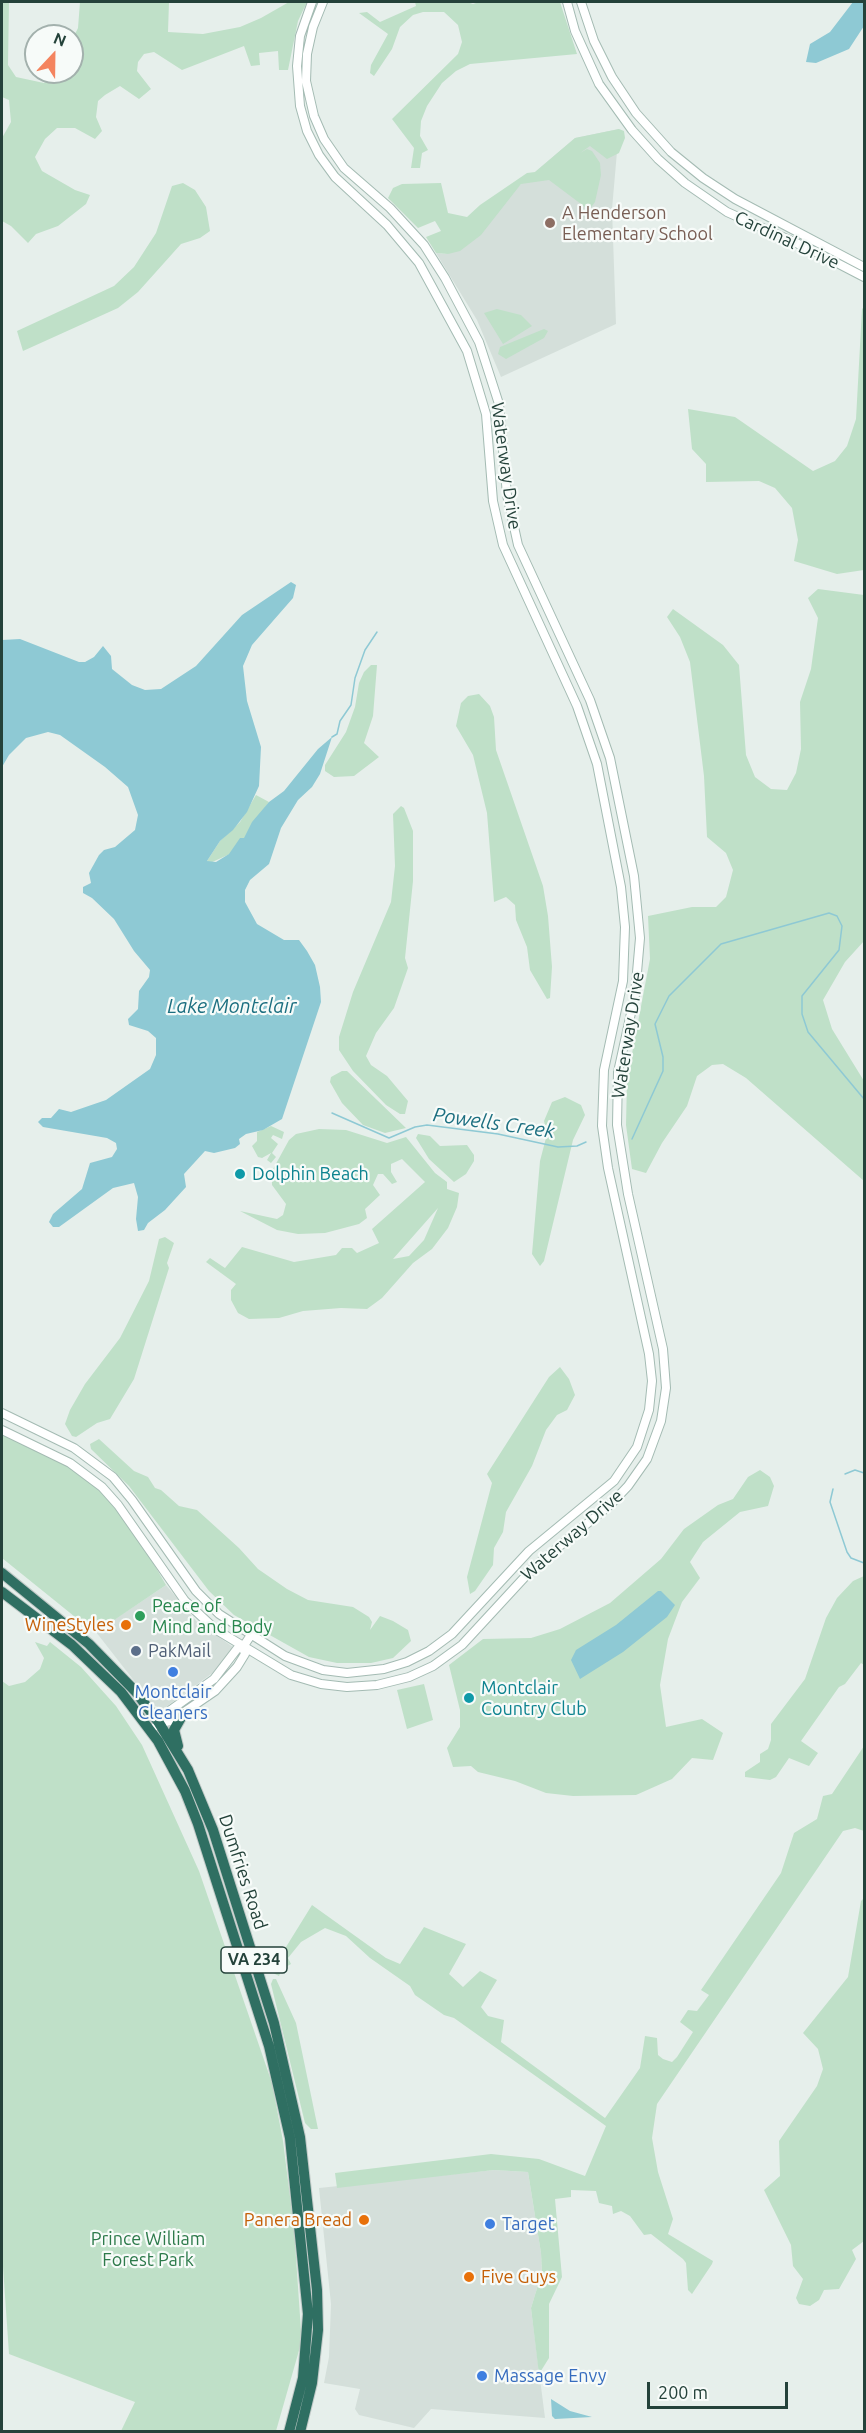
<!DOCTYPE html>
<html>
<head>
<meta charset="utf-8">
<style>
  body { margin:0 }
  #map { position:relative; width:866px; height:2433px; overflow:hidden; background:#e6efeb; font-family:Ubuntu,sans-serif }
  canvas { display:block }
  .frame { position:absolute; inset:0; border:3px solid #24423a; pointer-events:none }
  .north { position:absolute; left:24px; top:24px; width:60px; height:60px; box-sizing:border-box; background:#f7fbf9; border:2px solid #a3b1ad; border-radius:50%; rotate:22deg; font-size:16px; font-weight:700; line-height:24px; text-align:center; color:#24423a }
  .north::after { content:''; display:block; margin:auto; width:21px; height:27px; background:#f4845f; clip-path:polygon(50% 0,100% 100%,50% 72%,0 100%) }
  .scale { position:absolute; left:647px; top:2382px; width:141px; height:27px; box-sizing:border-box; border:3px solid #24423a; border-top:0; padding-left:8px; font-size:18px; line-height:21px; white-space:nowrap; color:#24423a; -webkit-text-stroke:4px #f7fbf9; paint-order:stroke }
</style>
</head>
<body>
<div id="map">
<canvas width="866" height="2433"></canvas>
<div class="frame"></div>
<div class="north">N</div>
<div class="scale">200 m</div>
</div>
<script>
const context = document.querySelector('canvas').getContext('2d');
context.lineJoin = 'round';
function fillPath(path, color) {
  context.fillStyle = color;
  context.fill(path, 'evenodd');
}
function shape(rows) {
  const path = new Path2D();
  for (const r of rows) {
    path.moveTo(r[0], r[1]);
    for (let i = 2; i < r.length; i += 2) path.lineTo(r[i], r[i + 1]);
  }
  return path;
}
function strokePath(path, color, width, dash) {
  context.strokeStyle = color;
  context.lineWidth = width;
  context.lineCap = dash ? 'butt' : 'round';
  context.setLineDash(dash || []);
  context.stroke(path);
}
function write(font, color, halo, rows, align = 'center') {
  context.font = font + ' Ubuntu,sans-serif';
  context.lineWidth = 4.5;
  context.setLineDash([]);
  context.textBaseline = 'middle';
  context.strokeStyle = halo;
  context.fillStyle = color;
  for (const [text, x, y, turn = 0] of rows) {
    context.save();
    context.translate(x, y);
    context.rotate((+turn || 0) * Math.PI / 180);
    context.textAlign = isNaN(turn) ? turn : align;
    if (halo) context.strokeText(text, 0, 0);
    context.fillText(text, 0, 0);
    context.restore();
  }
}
fillPath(shape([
  [619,129,612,209,616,324,501,377,477,320,436,253,448,254,508,195,575,138],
  [166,1585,197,1622,233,1647,214,1672,163,1709,153,1705,96,1632],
  [494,2170,528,2172,541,2253,542,2272,531,2308,545,2418,431,2409,414,2428,359,2415,355,2409,360,2389,324,2383,329,2357,331,2304,319,2188]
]), '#d4dfda');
fillPath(shape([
  [2,2,9,2,8,65,16,77,44,83,54,72,72,72,72,40,78,28,80,2,169,2,168,32,203,34,240,27,261,18,289,2,307,2,298,21,288,70,279,70,278,51,259,53,260,65,251,66,244,46,182,70,154,52,144,54,138,62,137,71,151,89,139,99,120,86,105,95,98,101,96,117,102,131,95,139,75,128,57,128,45,139,35,157,42,171,75,190,90,195,86,204,58,226,36,234,28,243,11,226,2,221,2,138,11,122,9,100,2,97],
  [415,2,467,2,473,4,479,2,560,2,577,54,470,64,456,71,442,83,427,106,421,121,420,136,428,150,422,153,420,168,411,168,414,148,392,119,458,54,462,42,458,25,444,12,423,12,413,15,400,27,392,49,374,76,370,73,371,65,388,34,359,13,367,12,380,22,416,6],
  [619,129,624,131,625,138,619,153,607,159,590,146,580,153,587,149,592,151,600,163,601,175,595,202,589,210,549,180,521,184,481,235,460,251,448,254,436,253,426,237,441,231,435,221,418,228,388,198,393,188,402,184,441,183,448,213,467,217,480,205,527,173,535,172,575,138],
  [183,183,195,190,206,207,210,231,200,238,181,244,138,292,118,308,23,351,17,331,114,286,134,267,156,233,172,186],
  [864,307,864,570,837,574,794,561,798,540,792,508,775,488,759,481,706,482,706,464,692,449,688,409,735,417,813,471,835,461,847,446,856,419,862,309],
  [497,309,521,315,532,326,503,344,484,313],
  [544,329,548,331,544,338,506,359,498,354,500,347],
  [818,589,864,595,864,941,845,962,823,1000,832,1029,864,1081,864,1181,746,1078,723,1064,712,1065,697,1076,687,1106,662,1143,646,1173,632,1169,626,1125,627,1080,650,959,648,916,692,907,716,907,726,897,733,870,726,853,707,837,704,776,690,662,680,637,667,617,673,609,723,645,739,665,746,755,755,777,771,789,787,790,796,773,801,749,800,702,811,669,818,618,808,598],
  [371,665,377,665,373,716,364,743,379,757,354,776,334,777,325,771,325,765,346,732,355,707,359,683,364,672],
  [479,694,490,706,494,717,496,750,543,886,548,916,552,967,550,998,547,999,530,970,527,947,516,920,515,905,506,897,494,902,487,813,473,755,456,726,461,703,468,696],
  [256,795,269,802,244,839,230,854,210,863,207,861,220,841,240,822],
  [401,806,404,808,413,831,413,881,405,958,408,968,394,1008,376,1033,366,1056,371,1065,387,1076,408,1101,405,1114,400,1114,386,1105,353,1071,339,1050,339,1037,353,992,391,902,395,866,393,814],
  [342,1071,347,1071,406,1128,385,1133,363,1125,342,1103,330,1082,331,1077],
  [565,1097,581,1105,585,1115,573,1140,544,1261,540,1266,532,1254,540,1161,547,1134,544,1121,552,1102],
  [271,1126,284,1132,282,1139,273,1135,271,1138,278,1144,272,1153,276,1157,271,1163,267,1160,271,1153,262,1158,258,1157,252,1146,257,1141,257,1132],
  [319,1129,346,1130,387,1143,406,1137,435,1173,447,1182,447,1189,459,1193,457,1207,448,1228,432,1249,413,1263,382,1298,367,1309,341,1308,303,1311,279,1318,249,1319,238,1313,231,1300,231,1290,236,1284,206,1262,210,1258,225,1268,242,1247,294,1262,336,1255,342,1248,352,1248,357,1253,379,1243,372,1229,425,1182,402,1159,391,1164,391,1172,397,1182,392,1184,383,1174,378,1174,373,1185,380,1195,365,1209,367,1218,359,1224,325,1233,298,1234,277,1230,240,1211,277,1219,283,1215,286,1204,272,1185,272,1171,289,1140,296,1134],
  [438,1208,424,1240,409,1256,393,1259],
  [418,1134,430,1136,440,1146,467,1145,474,1155,474,1161,466,1174,454,1182,429,1159,416,1138],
  [165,1237,174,1243,167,1263,169,1268,134,1379,110,1419,97,1423,76,1437,72,1436,65,1424,70,1410,85,1384,120,1338,149,1281,159,1239],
  [560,1367,569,1379,575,1395,567,1410,557,1415,546,1430,532,1466,506,1512,503,1532,494,1548,493,1565,475,1591,470,1594,467,1577,492,1483,487,1474,549,1377],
  [2,1432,57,1458,106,1495,141,1542,166,1585,101,1629,96,1626,90,1629,2,1558],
  [99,1439,134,1471,148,1477,155,1488,161,1490,179,1506,197,1510,239,1548,258,1569,287,1589,308,1600,353,1607,369,1617,372,1622,370,1630,380,1616,393,1621,408,1630,411,1641,393,1658,371,1663,337,1663,309,1657,234,1615,209,1591,129,1486,91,1449,90,1444],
  [760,1470,770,1477,774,1486,768,1506,740,1512,703,1542,690,1562,700,1578,682,1602,668,1639,660,1685,666,1727,702,1719,723,1733,713,1760,692,1758,672,1779,636,1795,573,1796,546,1793,515,1781,478,1772,471,1766,453,1767,447,1748,460,1727,460,1710,449,1665,483,1639,531,1638,560,1629,610,1603,661,1559,684,1529,718,1505,733,1499,748,1477],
  [864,1576,864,1665,861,1663,845,1684,839,1687,801,1741,818,1753,809,1766,789,1758,776,1777,770,1780,745,1777,745,1772,760,1762,760,1754,768,1749,771,1740,771,1724,805,1679,826,1618,837,1598,853,1581],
  [35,1642,47,1646,50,1642,81,1667,116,1706,142,1745,199,1871,272,2083,283,2141,294,2228,301,2331,300,2347,276,2431,121,2431,135,2402,9,2354,2,2252,2,1681,9,1686,25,1682,40,1669,44,1658],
  [424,1684,433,1720,407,1729,397,1690],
  [864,1746,864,1831,855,1828,843,1831,657,2104,652,2138,658,2172,673,2219,668,2234,713,2261,712,2264,692,2294,688,2290,686,2263,683,2259,651,2234,644,2235,630,2216,621,2211,613,2214,612,2206,599,2203,596,2191,571,2190,571,2197,555,2199,562,2277,549,2304,549,2358,539,2374,531,2308,542,2272,541,2253,528,2172,494,2170,337,2188,335,2173,491,2154,539,2159,585,2176,606,2126,454,2018,444,2015,415,1995,410,1986,370,1958,346,1936,325,1928,301,1942,288,1958,291,1964,282,1969,279,1976,273,1973,273,1968,312,1905,386,1958,400,1964,424,1927,466,1944,449,1974,463,1987,480,1971,497,1980,481,2007,488,2016,504,2020,501,2042,605,2118,640,2068,645,2036,657,2038,658,2055,663,2059,672,2062,677,2057,693,2032,680,2022,688,2010,697,2011,709,1995,701,1990,781,1873,794,1833,817,1819,823,1796,832,1794],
  [864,1898,864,2241,852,2250,856,2259,839,2289,824,2290,819,2300,810,2306,799,2304,796,2298,803,2279,793,2266,791,2245,764,2190,780,2176,779,2141,817,2086,823,2069,818,2049,803,2033,848,1977,861,1901],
  [273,1979,276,1979,296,2023,318,2129,311,2129,305,2123,271,1984]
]), '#bfe0c8');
fillPath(shape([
  [853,2,864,3,864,26,849,49,816,63,806,62,810,44,830,32],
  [291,582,296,585,293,598,252,645,243,666,247,701,261,747,259,786,247,812,233,830,220,841,207,861,216,862,229,854,240,838,244,838,252,822,269,802,284,791,318,749,332,737,320,774,312,787,298,800,281,828,269,864,250,880,245,890,245,902,257,924,284,940,299,940,307,951,315,965,320,987,321,1002,282,1119,263,1130,246,1134,239,1139,240,1144,235,1148,214,1153,205,1151,184,1174,186,1187,165,1210,148,1223,144,1230,138,1231,136,1219,138,1197,134,1183,113,1188,59,1227,53,1227,49,1222,53,1214,82,1189,90,1163,112,1157,117,1149,116,1143,107,1138,43,1127,38,1122,42,1118,51,1118,59,1109,71,1112,106,1100,150,1069,156,1055,156,1038,148,1031,129,1025,128,1019,138,1009,139,991,149,977,150,970,134,951,114,919,92,898,83,893,83,887,91,883,89,873,99,855,104,850,115,847,135,830,138,815,128,787,105,767,60,735,48,732,26,738,9,755,2,767,2,640,20,639,79,662,85,662,94,657,103,646,111,656,112,669,132,685,145,690,161,689,196,666,242,615],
  [658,1591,661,1591,675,1605,667,1617,623,1652,580,1679,571,1660,576,1650,616,1625],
  [551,2399,570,2411,592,2417,555,2419,552,2416]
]), '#8ec9d4');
strokePath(shape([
  [332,737,337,734,340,721,351,705,355,678,365,650,377,632],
  [332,1113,389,1138,415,1127,427,1125,498,1134,558,1147,577,1146,586,1142],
  [632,1139,663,1071,663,1057,655,1024,669,996,721,944,829,913,837,916,842,926,839,950,802,996,802,1014,808,1032,864,1099],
  [845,1474,855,1470,864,1473],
  [833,1489,830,1502,847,1552,851,1558,864,1563],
  [171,1645,181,1649]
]), '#8ec9d4', 1.5);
const secondary = shape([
  [567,2,575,31,599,84,632,130,658,159,685,183,727,212,814,251,864,277],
  [581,2,594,41,612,77,636,113,671,152,703,178,735,199,864,267],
  [2,1413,74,1448,113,1477,132,1500,196,1591,219,1614,285,1656,323,1670,347,1673,384,1669,407,1662,429,1651,452,1634,529,1551,614,1481,637,1447,649,1410,652,1381,649,1354,608,1168,602,1126,604,1070,623,981,625,927,621,887,597,764,577,706,503,545,493,501,486,414,467,351,419,263,387,225,335,177,319,155,307,131,300,106,297,66,300,36,312,2],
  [2,1430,70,1463,102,1487,118,1505,185,1601,215,1629,291,1675,321,1684,347,1687,377,1685,409,1677,433,1666,462,1645,534,1567,610,1505,628,1486,647,1459,661,1421,666,1388,663,1349,628,1194,617,1125,618,1072,635,995,640,938,634,876,610,758,590,700,518,545,507,495,499,404,479,342,445,278,424,245,390,208,344,168,324,139,314,116,306,81,307,54,313,27,323,2],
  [159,1723,171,1721,215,1691,237,1667,245,1654,243,1647],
  [156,1726,165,1714,214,1679,237,1649,243,1647,251,1635]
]);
const highway = shape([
  [2,1573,89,1644,136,1692,159,1723,188,1770,213,1830,274,2023,300,2137,317,2290,318,2330,312,2383,300,2432],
  [2,1592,72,1645,121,1692,158,1741,185,1791,198,1824,269,2046,290,2138,308,2314,303,2378,289,2432],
  [178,1746,174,1730,183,1714]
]);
strokePath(secondary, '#a4bbb3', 10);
strokePath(highway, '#c2cac8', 12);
strokePath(secondary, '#fff', 8);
strokePath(highway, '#2f6f62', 10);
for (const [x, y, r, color] of [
  [550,223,6,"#8d6e63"],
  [240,1174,6,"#0f9aa8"],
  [140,1616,6,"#2e9e5b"],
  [126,1625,6,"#e8710a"],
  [136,1651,6,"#5c6f8a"],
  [173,1672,6,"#3f7fe0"],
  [469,1698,6,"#0f9aa8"],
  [364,2220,6,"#e8710a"],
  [490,2224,6,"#3f7fe0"],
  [469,2277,6,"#e8710a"],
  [482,2376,6,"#3f7fe0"]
]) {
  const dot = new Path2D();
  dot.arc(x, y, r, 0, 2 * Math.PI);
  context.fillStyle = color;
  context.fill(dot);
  strokePath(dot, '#f7fbf9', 2);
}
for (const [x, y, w] of [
  [254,1960,66]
]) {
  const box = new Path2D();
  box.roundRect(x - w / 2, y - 13, w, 26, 4.5);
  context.fillStyle = '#f7fbf9';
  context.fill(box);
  strokePath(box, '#24423a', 1.5);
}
write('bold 16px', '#24423a', null, [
  ["VA 234",254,1960]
]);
write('18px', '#785e54', '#f7fbf9', [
  ["A Henderson",562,213],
  ["Elementary School",562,234]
], 'left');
write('18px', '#24423a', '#f7fbf9', [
  ["Cardinal Drive",787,240,25],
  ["Waterway Drive",506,466,82],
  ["Waterway Drive",628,1035,-81],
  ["Waterway Drive",572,1535,-41],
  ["Dumfries Road",243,1872,72]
]);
write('18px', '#0d838f', '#f7fbf9', [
  ["Dolphin Beach",252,1174],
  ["Montclair",481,1688],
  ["Country Club",481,1709]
], 'left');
write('18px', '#27864d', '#f7fbf9', [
  ["Peace of",152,1606],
  ["Mind and Body",152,1627]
], 'left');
write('18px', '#c56008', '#f7fbf9', [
  ["WineStyles",114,1625],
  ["Panera Bread",352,2220],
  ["Five Guys",481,2277,"left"]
], 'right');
write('18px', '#4e5e75', '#f7fbf9', [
  ["PakMail",148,1651]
], 'left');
write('18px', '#366cbe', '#f7fbf9', [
  ["Montclair",173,1692,"center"],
  ["Cleaners",173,1713,"center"],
  ["Target",502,2224],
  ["Massage Envy",494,2376]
], 'left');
write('18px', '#2d7a4b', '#f7fbf9', [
  ["Prince William",148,2239],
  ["Forest Park",148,2260]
]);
write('italic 20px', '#1c6f80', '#f7fbf9', [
  ["Lake Montclair",232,1006],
  ["Powells Creek",494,1123,8]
]);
</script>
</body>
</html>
